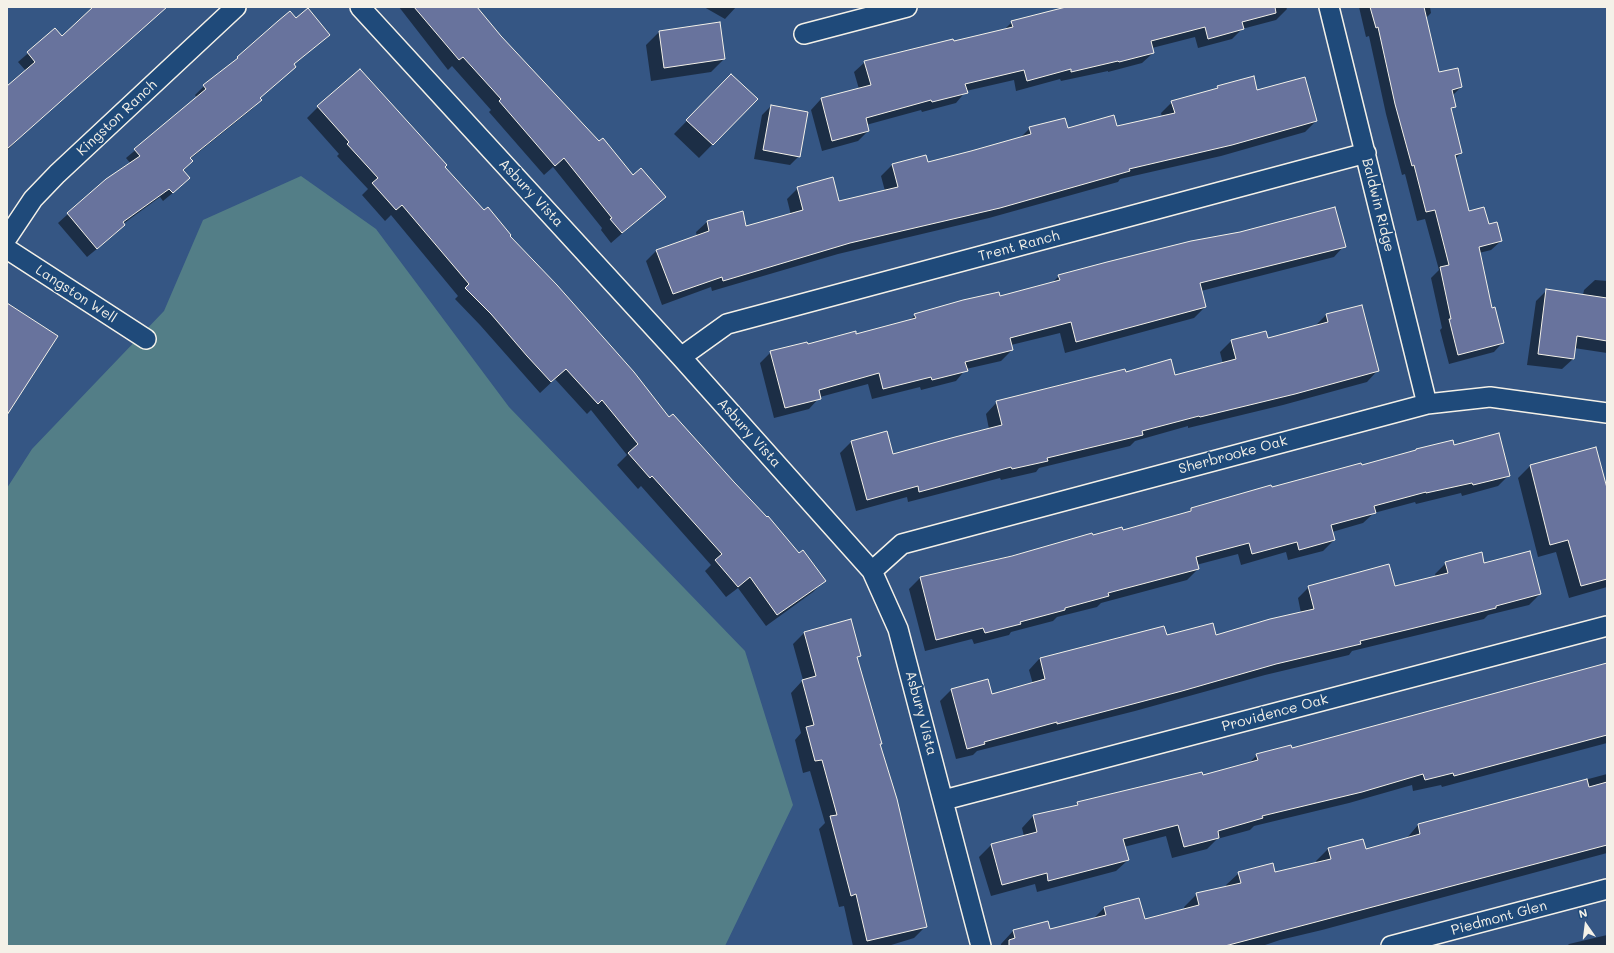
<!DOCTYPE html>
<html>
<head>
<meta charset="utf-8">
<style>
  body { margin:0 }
  #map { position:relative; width:1614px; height:953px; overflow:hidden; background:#355684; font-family:Mali,sans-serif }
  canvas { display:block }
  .frame { position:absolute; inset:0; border:8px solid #f4f1e8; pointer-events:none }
  .north { position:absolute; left:1566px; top:905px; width:40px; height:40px; -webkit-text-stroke:3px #1f4a7a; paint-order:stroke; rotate:346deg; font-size:11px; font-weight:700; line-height:16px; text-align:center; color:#f4f1e8 }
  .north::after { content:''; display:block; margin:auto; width:14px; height:18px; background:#f4f1e8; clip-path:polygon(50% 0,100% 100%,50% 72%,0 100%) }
</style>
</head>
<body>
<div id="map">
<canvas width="1614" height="953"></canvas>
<div class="frame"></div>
<div class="north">N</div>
</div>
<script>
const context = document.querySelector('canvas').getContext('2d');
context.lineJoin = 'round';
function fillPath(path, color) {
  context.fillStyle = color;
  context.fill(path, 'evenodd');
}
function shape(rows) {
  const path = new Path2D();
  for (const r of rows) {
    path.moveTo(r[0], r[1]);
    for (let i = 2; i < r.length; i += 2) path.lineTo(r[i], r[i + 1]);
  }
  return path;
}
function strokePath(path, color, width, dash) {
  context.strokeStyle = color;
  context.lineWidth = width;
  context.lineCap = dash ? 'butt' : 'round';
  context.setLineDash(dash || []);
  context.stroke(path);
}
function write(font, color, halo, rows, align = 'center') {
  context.font = font + ' Mali,sans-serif';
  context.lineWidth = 4;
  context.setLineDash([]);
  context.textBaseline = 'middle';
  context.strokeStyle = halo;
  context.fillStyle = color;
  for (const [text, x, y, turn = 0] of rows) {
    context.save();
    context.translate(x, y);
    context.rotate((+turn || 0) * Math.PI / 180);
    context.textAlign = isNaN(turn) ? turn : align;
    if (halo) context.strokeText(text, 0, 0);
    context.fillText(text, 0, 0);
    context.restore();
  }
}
fillPath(shape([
  [301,176,376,229,509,407,745,651,793,805,725,946,7,946,7,488,32,449,164,311,203,220]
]), '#537e87');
fillPath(shape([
  [95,7,166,7,20,137,7,151,7,87,26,71,18,62,55,30,62,37],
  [399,7,476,7,501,37,599,143,633,176,664,197,611,243,601,230,602,228,553,167,544,175,489,112,491,110,452,66,448,70],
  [704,7,736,7,725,19],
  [1076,7,1286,7,1287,9,1276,20,1242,29,1232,39,1198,48,1195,37,1152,48,1153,53,1142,63,1108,72,1108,71,1061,81,1060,79,1016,91,1014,80,966,91,956,103,922,112,921,110,866,125,868,131,858,141,822,151,811,110,821,99,859,89,854,72,865,62,1004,30,1012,22],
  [1359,7,1430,7,1431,13,1426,18,1438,74,1461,87,1452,96,1455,106,1451,110,1461,153,1455,159,1468,212,1488,226,1501,241,1491,250,1479,253,1492,309,1503,342,1494,352,1449,364,1440,330,1442,328,1431,278,1439,270,1425,219,1417,221,1405,174,1402,175,1386,114,1369,36,1366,37],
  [296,19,329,35,293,65,260,98,261,100,252,109,190,159,192,161,183,171,189,178,180,187,163,201,160,197,123,224,124,225,115,234,87,257,58,223,106,180,131,164,126,158,197,98,195,95,204,86,238,58],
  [659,32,724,59,711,72,651,81,646,45],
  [731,76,756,100,699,158,674,134],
  [1218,87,1256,92,1316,121,1305,132,1221,156,1120,179,1118,182,989,218,838,254,712,291,711,287,662,305,646,261,657,250,697,236,696,232,707,222,746,227,791,215,787,199,798,188,838,202,885,191,881,176,892,165,925,156,927,163,1020,138,1030,128,1067,129,1116,127,1162,117,1161,113,1172,102,1214,91],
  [771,106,799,156,790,165,754,159,762,115],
  [318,107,444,167,484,212,508,236,669,418,824,581,813,592,766,626,738,588,726,597,705,571,711,565,641,486,638,489,617,465,627,455,591,410,587,414,555,379,540,393,480,325,455,299,458,296,391,215,385,221,362,195,368,189,337,156,339,154,307,118],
  [1344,246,1334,257,1201,291,1205,307,1194,318,1065,353,1060,333,1011,345,1012,350,1001,361,966,369,956,381,921,390,920,387,872,399,868,384,820,397,809,409,774,418,760,363,771,352,856,335,909,321,915,315,999,297,1052,283,1059,276],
  [1595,280,1607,281,1607,353,1574,348,1573,359,1562,369,1527,365,1536,301,1547,290,1583,295,1584,290],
  [1326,315,1378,370,1367,382,1283,405,1188,428,1188,426,1135,441,1130,446,1039,468,1036,472,1001,480,1000,478,908,502,907,497,856,511,840,453,851,442,892,455,989,429,986,414,997,402,1125,373,1175,376,1223,364,1220,352,1231,341,1267,339,1315,326],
  [1453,446,1509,475,1498,486,1462,496,1461,493,1416,504,1415,502,1374,513,1363,523,1332,532,1334,540,1323,551,1288,560,1286,552,1241,565,1238,554,1196,565,1198,569,1187,580,1101,603,1097,607,1057,617,1053,621,1011,632,1009,635,974,644,972,639,925,651,909,589,920,578,1092,536,1122,531,1187,514,1191,509,1361,466,1414,452,1416,449],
  [1530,466,1607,493,1607,587,1569,598,1556,552,1538,557,1518,478],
  [1446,563,1484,564,1540,594,1529,605,1488,615,1484,619,1352,651,1349,655,1265,675,1135,711,977,751,973,755,956,759,940,701,951,690,987,680,991,695,1033,684,1029,670,1040,658,1166,637,1215,636,1301,613,1298,598,1309,587,1394,588,1436,577,1435,574],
  [805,632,860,655,856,659,881,743,879,745,926,926,914,938,888,946,853,946,844,906,839,907,819,829,825,823,810,771,803,773,795,740,801,733,791,693,803,680,793,644],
  [1607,673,1607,743,1442,787,1441,785,1413,791,1412,785,1349,803,1254,826,1250,830,1217,839,1207,849,1172,858,1166,836,1124,847,1128,860,1116,871,1037,892,1035,884,991,896,979,857,991,845,1024,836,1022,828,1033,816,1075,806,1078,803,1202,776,1248,764,1257,755,1291,749],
  [1607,774,1607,853,1322,930,1280,940,1262,946,1001,946,1001,944,1013,931,1047,922,1049,930,1093,919,1104,908,1139,899,1144,921,1185,910,1184,907,1197,894,1227,887,1226,885,1239,873,1275,873,1317,863,1316,861,1328,849,1365,850,1406,839,1418,825],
  [1607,935,1607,946,1567,946,1569,944]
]), '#0007');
const building = shape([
  [93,7,167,7,7,149,7,86,35,62,27,52,55,28,62,36,93,7],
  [414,7,477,7,501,36,599,141,603,138,633,175,641,168,666,197,622,233,610,219,612,218,564,158,555,166,499,101,501,99,463,57,459,60,414,7],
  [1066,7,1275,7,1276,13,1242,22,1244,29,1208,39,1205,27,1151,41,1154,53,1119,62,1118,61,1071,72,1071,69,1027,81,1024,70,965,84,968,93,932,102,931,100,866,118,869,131,832,141,821,98,871,85,864,61,953,39,954,41,1013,27,1011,21,1066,7],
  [1370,7,1424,7,1439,72,1458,68,1462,87,1452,90,1456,107,1451,108,1462,153,1455,155,1469,211,1484,207,1489,224,1497,222,1502,241,1479,247,1492,308,1495,307,1504,343,1458,355,1449,319,1451,319,1440,267,1449,265,1435,210,1426,212,1414,165,1412,166,1395,104,1378,27,1376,28,1370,7],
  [308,8,330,35,294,64,296,67,260,98,262,100,190,158,193,161,183,170,190,178,173,193,169,189,123,222,125,225,97,249,67,213,106,179,140,156,134,149,206,89,203,85,238,58,237,57,278,21,290,11,296,18,308,8],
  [720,22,725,59,664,68,659,31,720,22],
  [360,69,447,165,445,167,484,210,488,207,511,235,510,236,557,285,634,372,669,417,673,414,734,482,767,517,768,516,799,553,803,550,826,581,777,615,750,577,738,587,715,560,722,554,652,476,650,478,628,453,638,444,602,400,598,404,566,369,551,382,527,356,491,314,465,288,469,284,402,205,396,210,372,183,378,178,347,144,349,142,317,106,360,69],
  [731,74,758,99,713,145,686,120,731,74],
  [1254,76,1257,90,1305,77,1317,121,1232,145,1129,169,1130,171,1000,208,850,243,723,281,722,277,673,294,656,250,709,231,707,221,743,211,746,226,803,210,797,187,833,177,839,201,898,187,892,164,926,155,928,162,971,151,1031,134,1029,127,1065,118,1068,128,1114,115,1117,126,1175,113,1171,101,1218,88,1217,86,1254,76],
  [771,105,808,112,800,157,763,150,771,105],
  [1335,207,1346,247,1200,283,1206,307,1076,342,1071,322,1010,338,1013,350,965,362,968,371,932,380,931,377,883,389,879,373,819,390,821,399,785,408,770,351,807,342,808,344,856,331,856,334,916,318,914,314,963,300,999,292,1000,296,1060,280,1058,275,1107,262,1191,241,1240,232,1335,207],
  [1546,289,1607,298,1607,341,1577,336,1574,359,1538,354,1546,289],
  [7,303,58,336,7,415,7,303],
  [1362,305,1379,371,1295,394,1200,417,1199,416,1142,431,1143,435,1047,458,1048,461,1012,469,1011,467,919,492,918,486,867,500,851,441,887,431,893,454,955,437,1002,425,996,401,1125,369,1126,372,1171,359,1175,375,1236,359,1231,340,1266,331,1268,338,1328,322,1326,314,1362,305],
  [1499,433,1510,476,1473,485,1472,483,1426,493,1426,492,1374,506,1376,513,1331,525,1335,540,1299,550,1297,542,1252,554,1249,543,1196,557,1199,569,1108,593,1109,596,1065,608,1065,610,1020,622,1021,624,985,633,983,628,936,640,920,577,1012,556,1092,533,1093,535,1122,527,1123,530,1191,511,1191,508,1271,485,1272,487,1361,463,1362,465,1416,450,1416,449,1453,440,1454,445,1499,433],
  [1596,447,1607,488,1607,579,1581,586,1568,540,1550,545,1530,465,1596,447],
  [1530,551,1541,594,1496,606,1496,608,1406,630,1360,641,1361,644,1276,664,1182,691,1057,724,1057,722,984,742,985,744,967,749,951,689,988,679,992,694,1045,679,1040,658,1164,626,1167,635,1213,623,1216,635,1270,619,1314,609,1308,586,1389,564,1395,586,1448,573,1445,562,1482,552,1484,563,1530,551],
  [851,619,861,656,857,657,882,744,880,744,897,799,927,927,867,941,856,894,851,896,830,816,837,815,822,760,815,761,806,727,814,725,802,680,816,676,804,632,851,619],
  [1607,663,1607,735,1454,776,1453,773,1425,780,1423,774,1362,792,1262,816,1263,818,1218,831,1219,838,1184,847,1178,825,1123,839,1129,860,1048,881,1047,873,1002,885,991,844,1037,832,1033,815,1078,805,1077,802,1202,772,1203,775,1258,760,1256,754,1291,745,1292,748,1607,663],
  [1587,779,1589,787,1607,782,1607,845,1225,946,1009,946,1009,940,1015,938,1013,930,1048,921,1050,929,1106,915,1104,907,1139,898,1145,919,1199,905,1196,893,1241,883,1238,872,1273,863,1275,872,1331,859,1328,848,1363,839,1366,849,1420,834,1418,824,1587,779]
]);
fillPath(building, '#68739d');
strokePath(building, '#f4f1e8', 1);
const street = shape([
  [360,7,681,357,872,571,898,629,981,946],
  [1329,7,1427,404],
  [804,34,907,7],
  [7,238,33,199,57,174,236,7],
  [7,249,146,339],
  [681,357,727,324,1366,153],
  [872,571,902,544,1427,404,1490,397,1607,413],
  [944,800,1607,626],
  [1391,946,1607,889]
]);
strokePath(street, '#f4f1e8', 22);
strokePath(street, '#1f4a7a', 19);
write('14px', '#f4f1e8', '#1f4a7a', [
  ["Kingston Ranch",117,118,-43],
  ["Asbury Vista",531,193,47],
  ["Baldwin Ridge",1378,205,76],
  ["Trent Ranch",1019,246,-15],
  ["Langston Well",76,294,33],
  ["Asbury Vista",749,433,48],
  ["Sherbrooke Oak",1233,455,-15],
  ["Asbury Vista",921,713,75],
  ["Providence Oak",1275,713,-15],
  ["Piedmont Glen",1499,918,-15]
]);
</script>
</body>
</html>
